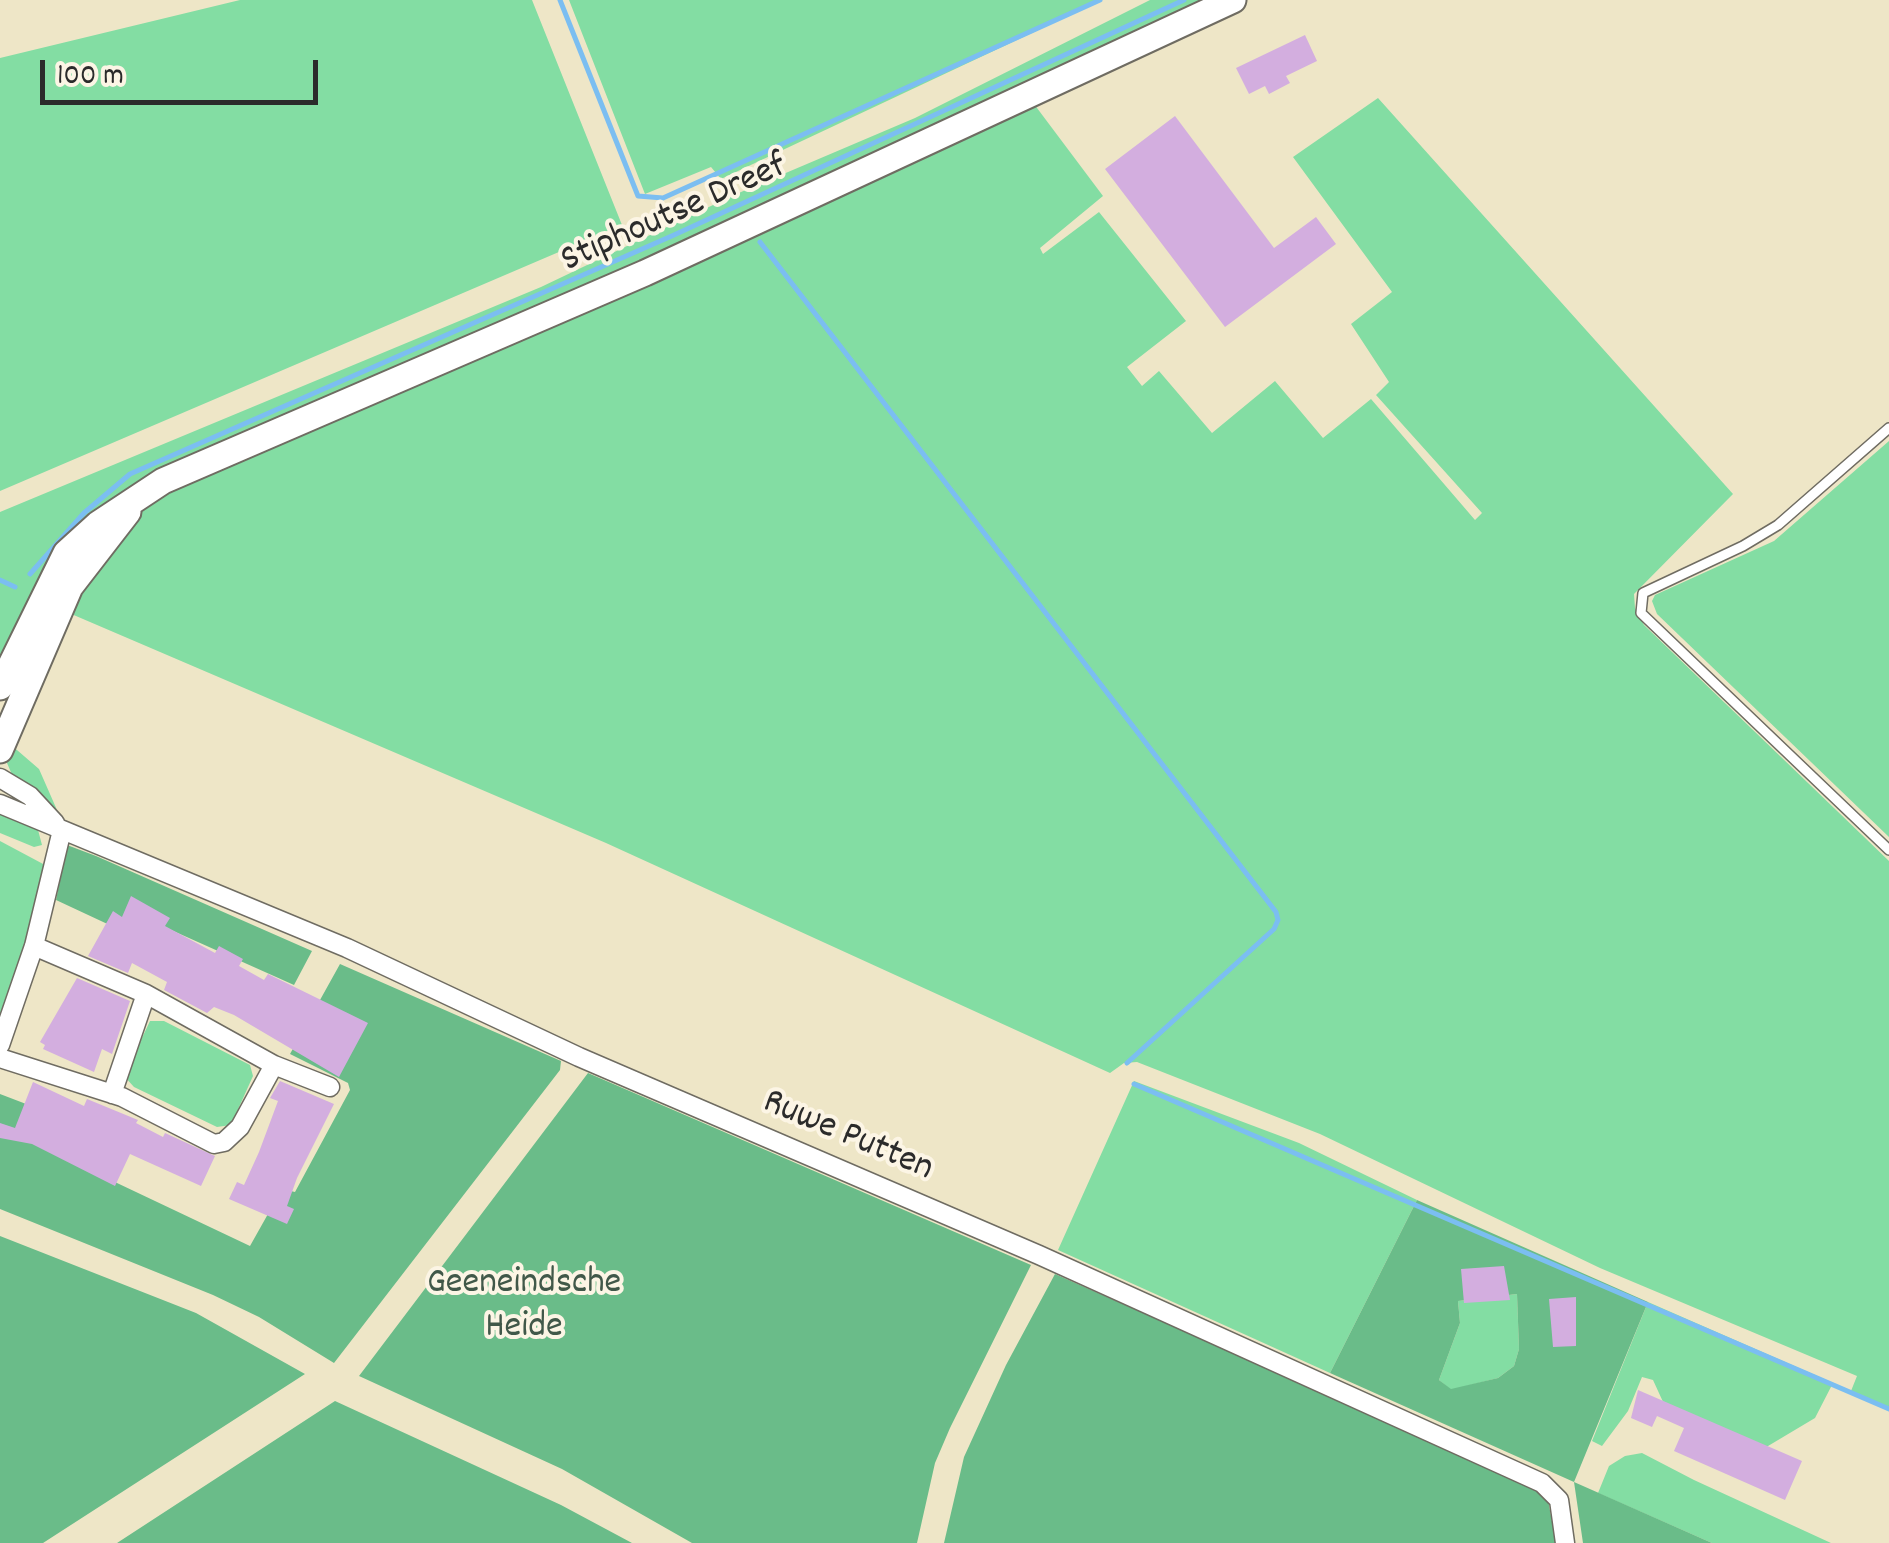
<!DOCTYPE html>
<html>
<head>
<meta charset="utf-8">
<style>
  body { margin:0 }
  #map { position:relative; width:1889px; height:1543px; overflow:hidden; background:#eee6c7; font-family:Dekko,sans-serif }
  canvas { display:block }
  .scale { position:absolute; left:40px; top:60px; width:278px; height:45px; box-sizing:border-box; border:5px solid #2b2b2b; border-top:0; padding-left:12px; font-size:30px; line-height:35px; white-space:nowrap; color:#2b2b2b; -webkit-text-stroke:8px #fcf5e5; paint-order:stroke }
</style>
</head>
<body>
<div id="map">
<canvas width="1889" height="1543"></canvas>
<div class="scale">100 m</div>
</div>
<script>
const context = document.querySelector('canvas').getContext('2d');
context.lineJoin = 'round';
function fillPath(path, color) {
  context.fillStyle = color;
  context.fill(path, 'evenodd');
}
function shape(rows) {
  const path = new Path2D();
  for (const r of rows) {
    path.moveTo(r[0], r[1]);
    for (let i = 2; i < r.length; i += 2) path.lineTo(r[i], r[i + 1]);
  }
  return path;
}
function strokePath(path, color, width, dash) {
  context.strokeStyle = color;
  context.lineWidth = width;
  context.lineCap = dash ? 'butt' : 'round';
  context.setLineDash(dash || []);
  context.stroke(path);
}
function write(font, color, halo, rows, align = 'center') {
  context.font = font + ' Dekko,sans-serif';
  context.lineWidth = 8;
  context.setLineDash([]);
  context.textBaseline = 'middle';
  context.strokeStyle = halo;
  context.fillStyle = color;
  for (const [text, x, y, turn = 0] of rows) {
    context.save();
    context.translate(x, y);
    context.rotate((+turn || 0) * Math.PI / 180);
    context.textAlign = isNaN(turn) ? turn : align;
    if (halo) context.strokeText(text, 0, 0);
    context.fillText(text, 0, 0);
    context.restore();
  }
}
fillPath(shape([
  [240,0,532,0,622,225,0,491,0,58],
  [569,0,1102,0,721,179,711,167,645,194],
  [1150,0,1215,0,755,215,157,472,0,677,0,512,541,287,734,195,915,118],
  [1378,98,1733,494,1634,594,1635,608,1644,625,1889,861,1889,1408,1851,1391,1857,1376,1600,1268,1320,1134,1137,1062,1124,1063,1110,1073,606,843,69,613,97,561,139,513,190,480,1034,104,1103,196,1040,248,1043,254,1099,212,1186,321,1127,367,1142,386,1159,371,1212,433,1275,381,1323,438,1371,399,1475,520,1482,513,1376,395,1389,382,1351,324,1392,292,1293,157],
  [1889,441,1889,837,1657,614,1652,601,1655,595,1774,541],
  [10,744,39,769,57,810,13,777,7,763],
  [0,813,29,822,38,830,42,845,34,847,0,833],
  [0,841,45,865,37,912,0,1035],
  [150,1021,164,1021,250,1065,253,1076,231,1125,217,1127,134,1087,124,1076],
  [1134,1081,1299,1143,1417,1200,1330,1373,1058,1250],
  [1517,1294,1519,1349,1514,1366,1498,1378,1451,1390,1439,1380,1460,1323,1458,1301],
  [1648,1302,1833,1383,1815,1418,1763,1449,1664,1404,1653,1380,1642,1377,1628,1411,1602,1446,1592,1441],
  [1642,1453,1694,1480,1831,1543,1712,1543,1598,1493,1609,1466,1625,1456]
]), '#83dda3');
fillPath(shape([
  [67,845,96,856,312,951,294,985,142,917,116,928,56,900],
  [340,964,561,1061,560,1070,334,1363,259,1317,213,1295,0,1209,0,1094,47,1112,41,1147,250,1246,282,1189,295,1192,350,1090,348,1083,290,1054],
  [588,1073,1031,1265,950,1428,935,1463,917,1543,692,1543,562,1469,359,1376],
  [1417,1200,1648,1302,1574,1482,1712,1543,1583,1543,1574,1482,1330,1373],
  [1517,1294,1519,1349,1514,1366,1498,1378,1451,1389,1439,1380,1460,1323,1458,1301],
  [0,1236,196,1313,305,1374,43,1543,0,1543],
  [1055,1274,1536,1487,1548,1500,1556,1543,944,1543,964,1457,1006,1365],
  [335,1401,561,1505,632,1543,117,1543]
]), '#6abc89');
strokePath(shape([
  [560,0,638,196,663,198,1100,0],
  [760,242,1276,912,1278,920,1274,929,1127,1063],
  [30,574,84,513,130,474,674,235,1184,0],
  [0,580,15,587],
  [1134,1084,1889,1409]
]), '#7bbef1', 5);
fillPath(shape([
  [1305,35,1317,61,1286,76,1290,83,1269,94,1265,86,1249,94,1236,68],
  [1175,116,1274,248,1316,217,1336,244,1225,327,1105,169],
  [131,896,170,918,165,926,215,953,219,946,243,959,239,966,264,980,268,974,368,1023,339,1077,234,1015,214,1007,207,1013,164,990,167,982,132,963,128,973,88,956,113,911,122,917],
  [77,978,130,1001,112,1054,102,1049,94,1072,43,1049,45,1045,40,1042],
  [280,1081,334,1104,297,1178,287,1206,294,1209,287,1224,229,1199,237,1182,244,1185,259,1152,278,1101,270,1098],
  [33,1082,84,1106,87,1099,138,1120,136,1123,163,1137,165,1133,215,1156,201,1186,130,1154,115,1186,32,1144,0,1138,0,1123,15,1128],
  [1504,1266,1510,1300,1464,1303,1461,1269],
  [1576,1297,1576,1346,1553,1347,1549,1299],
  [1638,1390,1802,1461,1785,1500,1674,1451,1684,1428,1657,1416,1652,1427,1631,1418]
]), '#d3aedf');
const lane = shape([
  [1889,428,1778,525,1743,546,1643,593,1641,613,1889,850]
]);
const street = shape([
  [0,778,30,796,55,823],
  [0,804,347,948,579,1057,1039,1255,1542,1483,1559,1500,1565,1543],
  [34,946,146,994,274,1065,330,1087],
  [0,1045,34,946,62,830],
  [0,1058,122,1097,214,1144,224,1142,240,1127,274,1065],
  [112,1094,146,994]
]);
const secondary = shape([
  [0,687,66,553,98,524,163,481,645,273,1233,0],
  [0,750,70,587,128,512]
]);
strokePath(lane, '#6f6c62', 12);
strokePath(street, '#6f6c62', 21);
strokePath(secondary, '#6f6c62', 29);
strokePath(lane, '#fff', 9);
strokePath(street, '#fff', 18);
strokePath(secondary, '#fff', 25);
write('38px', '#2b2b2b', '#fcf5e5', [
  ["Stiphoutse Dreef",675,216,-24],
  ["Ruwe Putten",847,1138,23]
]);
write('38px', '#415849', '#fcf5e5', [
  ["Geeneindsche",524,1286],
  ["Heide",524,1330]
]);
</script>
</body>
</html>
